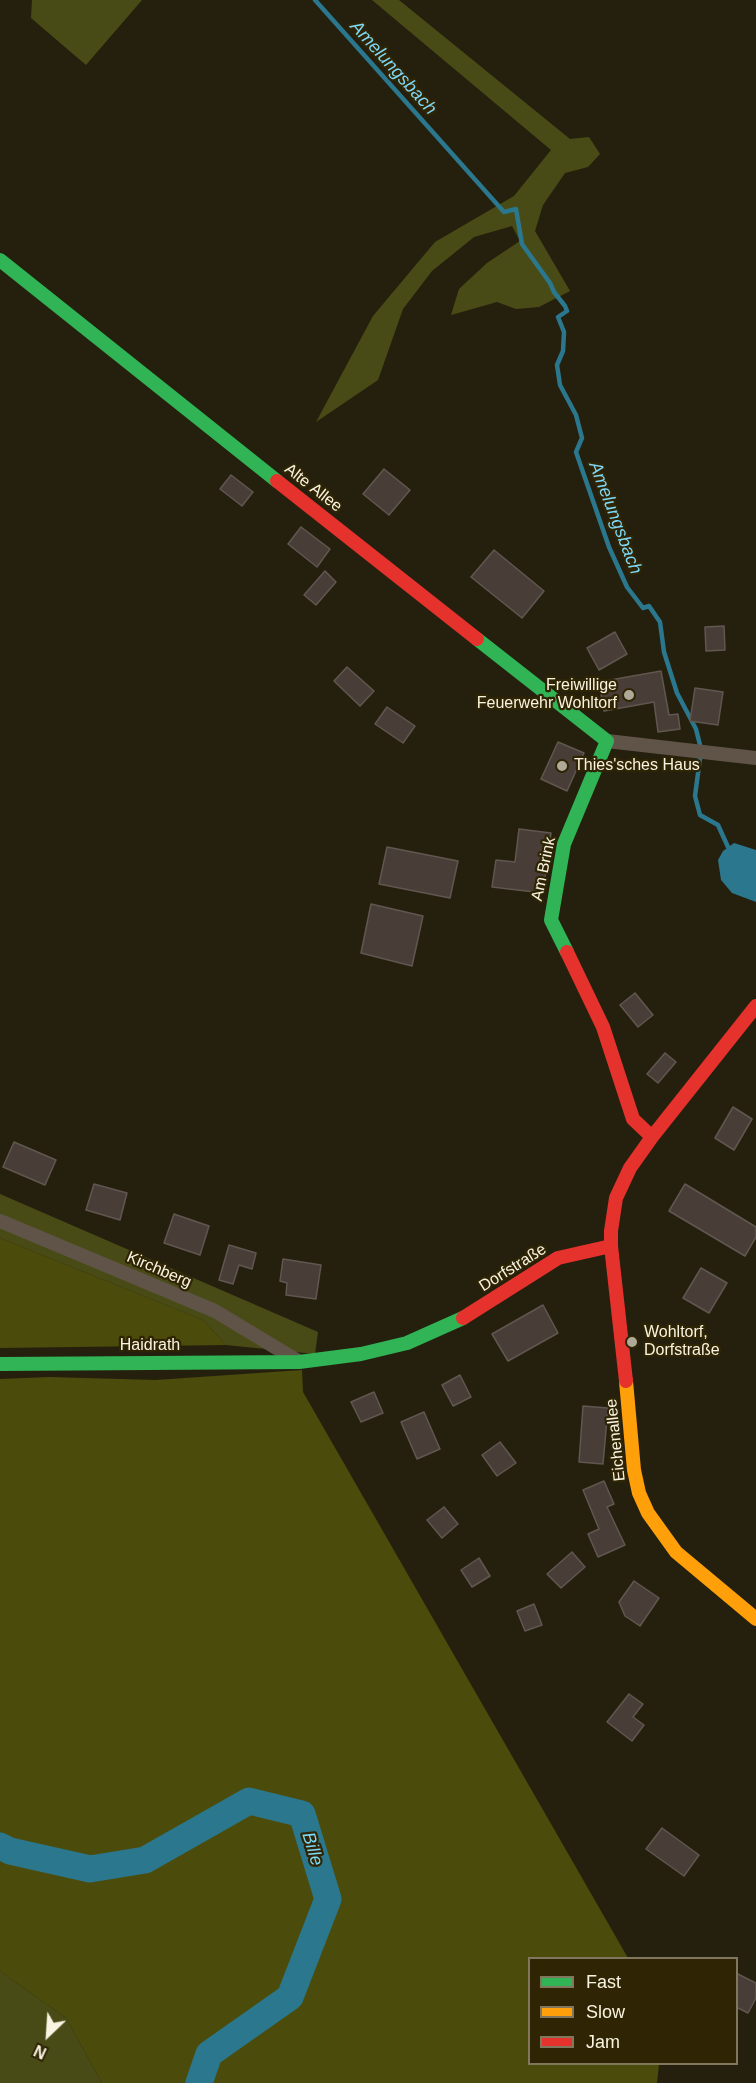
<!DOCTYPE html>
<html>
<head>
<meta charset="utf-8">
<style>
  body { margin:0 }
  #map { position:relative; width:756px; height:2083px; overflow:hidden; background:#25200e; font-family:Arial,sans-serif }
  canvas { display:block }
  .legend { position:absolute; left:528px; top:1957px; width:210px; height:108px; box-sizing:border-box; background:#2f2504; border:2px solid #80775c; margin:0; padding:8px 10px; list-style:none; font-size:18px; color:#f9f3e1 }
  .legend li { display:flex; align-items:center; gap:12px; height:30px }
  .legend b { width:30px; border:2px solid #80775c }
  .north { position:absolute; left:18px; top:2005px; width:60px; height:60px; -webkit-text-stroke:4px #2f2504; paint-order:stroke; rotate:205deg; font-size:16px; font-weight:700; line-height:24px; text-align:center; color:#f9f3e1 }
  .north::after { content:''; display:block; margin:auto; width:21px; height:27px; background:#f9f3e1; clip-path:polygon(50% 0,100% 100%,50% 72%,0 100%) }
</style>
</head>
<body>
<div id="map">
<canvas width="756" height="2083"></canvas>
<ul class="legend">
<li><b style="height:8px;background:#30b455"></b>Fast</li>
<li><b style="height:8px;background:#ff9f0a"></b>Slow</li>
<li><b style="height:8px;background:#e5322d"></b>Jam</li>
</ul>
<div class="north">N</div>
</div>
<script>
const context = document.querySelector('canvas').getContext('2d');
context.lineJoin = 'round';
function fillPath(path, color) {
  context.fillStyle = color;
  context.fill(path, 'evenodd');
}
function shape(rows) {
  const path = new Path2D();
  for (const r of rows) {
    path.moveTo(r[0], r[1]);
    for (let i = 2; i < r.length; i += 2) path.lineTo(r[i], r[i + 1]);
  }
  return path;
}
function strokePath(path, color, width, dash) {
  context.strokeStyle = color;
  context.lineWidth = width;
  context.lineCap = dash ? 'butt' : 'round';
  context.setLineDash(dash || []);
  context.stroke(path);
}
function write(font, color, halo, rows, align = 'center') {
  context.font = font + ' Arial,sans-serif';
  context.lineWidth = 4.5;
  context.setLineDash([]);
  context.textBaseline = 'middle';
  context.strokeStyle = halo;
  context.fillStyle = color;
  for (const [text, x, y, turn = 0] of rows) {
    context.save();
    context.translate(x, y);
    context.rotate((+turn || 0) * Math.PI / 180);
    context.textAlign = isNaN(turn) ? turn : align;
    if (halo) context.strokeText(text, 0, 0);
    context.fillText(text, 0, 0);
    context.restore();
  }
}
fillPath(shape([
  [32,0,142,0,86,65,31,18],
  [372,0,399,0,570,139,589,137,600,154,588,167,565,173,543,205,535,231,570,291,539,307,516,309,497,302,451,315,459,289,487,263,520,241,512,226,474,237,432,271,403,309,378,380,316,422,373,316,435,242,514,196,551,150],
  [0,1194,318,1332,315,1354,226,1345,203,1320,0,1238],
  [0,1971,66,2018,102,2083,0,2083]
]), '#494b17');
fillPath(shape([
  [0,1238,203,1320,226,1345,0,1348],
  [302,1370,303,1392,628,1958,530,1958,530,2064,659,2064,657,2083,102,2083,66,2018,0,1971,0,1379,49,1377,156,1380]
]), '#4b4c0b');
fillPath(shape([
  [734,843,756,850,756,902,732,893,721,880,718,860,723,851]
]), '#2a778e');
strokePath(shape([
  [315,0,504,212,516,209,522,244,550,283,554,292,565,306,567,311,558,317,564,332,563,351,557,365,560,385,576,415,582,438,576,452,609,547,627,587,643,608,649,606,660,622,664,652,677,693,696,729,700,745],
  [700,758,695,796,700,815,718,825,728,847,731,850]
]), '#2a778e', 4.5);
strokePath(shape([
  [0,1846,10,1851,90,1869,145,1860,249,1801,302,1814,328,1899,290,1997,209,2054,199,2083]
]), '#2a778e', 27);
const building = shape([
  [384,469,410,490,389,515,363,494,384,469],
  [231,475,253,492,242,506,220,489,231,475],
  [301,527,330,549,317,567,288,544,301,527],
  [494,550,544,591,522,618,471,577,494,550],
  [325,571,336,582,316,605,304,595,325,571],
  [724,626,725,650,706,651,705,627,724,626],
  [615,632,627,654,599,670,587,648,615,632],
  [347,667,374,691,360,706,334,681,347,667],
  [661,671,669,715,678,714,680,729,658,732,654,702,604,711,599,682,661,671],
  [695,688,723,692,718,725,690,721,695,688],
  [387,707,415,726,403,743,375,724,387,707],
  [558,742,584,753,567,791,541,779,558,742],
  [519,829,551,833,543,893,492,887,496,860,515,862,519,829],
  [387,847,458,861,450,898,379,884,387,847],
  [371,904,423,916,412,966,361,953,371,904],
  [635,993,653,1015,638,1027,620,1005,635,993],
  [665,1053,676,1062,658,1083,647,1074,665,1053],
  [733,1107,752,1119,734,1150,715,1138,733,1107],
  [14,1142,56,1160,45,1185,3,1167,14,1142],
  [94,1184,127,1193,120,1220,86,1210,94,1184],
  [685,1184,756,1227,756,1237,745,1256,669,1211,685,1184],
  [174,1214,209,1226,200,1255,164,1243,174,1214],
  [229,1245,256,1253,252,1269,239,1265,233,1284,219,1280,229,1245],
  [283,1259,321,1265,316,1299,286,1295,287,1283,280,1281,283,1259],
  [701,1268,727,1283,709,1313,683,1298,701,1268],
  [543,1305,558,1333,508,1361,492,1334,543,1305],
  [460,1375,471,1397,453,1406,442,1385,460,1375],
  [374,1392,383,1413,361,1422,351,1402,374,1392],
  [583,1406,608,1408,603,1464,579,1462,583,1406],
  [424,1412,440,1449,417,1459,401,1422,424,1412],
  [500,1442,516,1463,497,1476,482,1455,500,1442],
  [604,1481,614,1504,607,1507,625,1545,598,1557,588,1534,599,1529,583,1490,604,1481],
  [444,1507,458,1524,442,1538,427,1520,444,1507],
  [572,1552,585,1567,561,1588,547,1574,572,1552],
  [479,1558,490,1576,472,1587,461,1570,479,1558],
  [634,1581,659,1598,640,1626,625,1616,619,1602,634,1581],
  [534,1604,542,1625,525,1631,517,1611,534,1604],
  [629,1694,643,1704,633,1717,644,1725,632,1741,607,1722,629,1694],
  [662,1828,699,1855,684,1876,646,1849,662,1828],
  [736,1973,756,1983,756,1998,748,2013,736,2007,736,1973]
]);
fillPath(building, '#493d37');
strokePath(building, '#615751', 1.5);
strokePath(shape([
  [607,741,756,758],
  [0,1221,215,1311,298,1361]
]), '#605449', 14);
strokePath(shape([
  [0,260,277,481],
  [477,639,607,741,564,844,551,920,567,952],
  [0,1364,299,1362,361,1354,407,1343,463,1318]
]), '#30b455', 14);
strokePath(shape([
  [626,1381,634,1470,639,1493,648,1513,676,1552,756,1619]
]), '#ff9f0a', 14);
strokePath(shape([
  [277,481,477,639],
  [567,952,603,1027,633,1119,652,1137],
  [463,1318,558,1258,611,1246],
  [626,1381,611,1246,611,1231,616,1198,630,1168,652,1137,756,1006]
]), '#e5322d', 14);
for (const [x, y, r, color] of [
  [629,695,6,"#afa997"],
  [562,766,6,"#afa997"],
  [632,1342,6,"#afa997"]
]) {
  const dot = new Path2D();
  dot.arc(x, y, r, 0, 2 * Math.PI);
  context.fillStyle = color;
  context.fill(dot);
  strokePath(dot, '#2f2504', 2);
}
write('16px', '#f9f3e1', '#2f2504', [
  ["Alte Allee",313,488,38],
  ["Am Brink",544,869,-78],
  ["Dorfstraße",513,1268,-32],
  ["Kirchberg",159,1270,23],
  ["Haidrath",150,1346],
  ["Eichenallee",616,1440,-96]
]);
write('16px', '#f9f3e1', '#2f2504', [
  ["Freiwillige",617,686,"right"],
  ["Feuerwehr Wohltorf",617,704,"right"],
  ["Thies'sches Haus",574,766],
  ["Wohltorf,",644,1333],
  ["Dorfstraße",644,1351]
], 'left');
write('italic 18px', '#7ed7f6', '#2f2504', [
  ["Amelungsbach",393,68,48],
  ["Amelungsbach",615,518,69],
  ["Bille",312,1849,73]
]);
</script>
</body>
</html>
